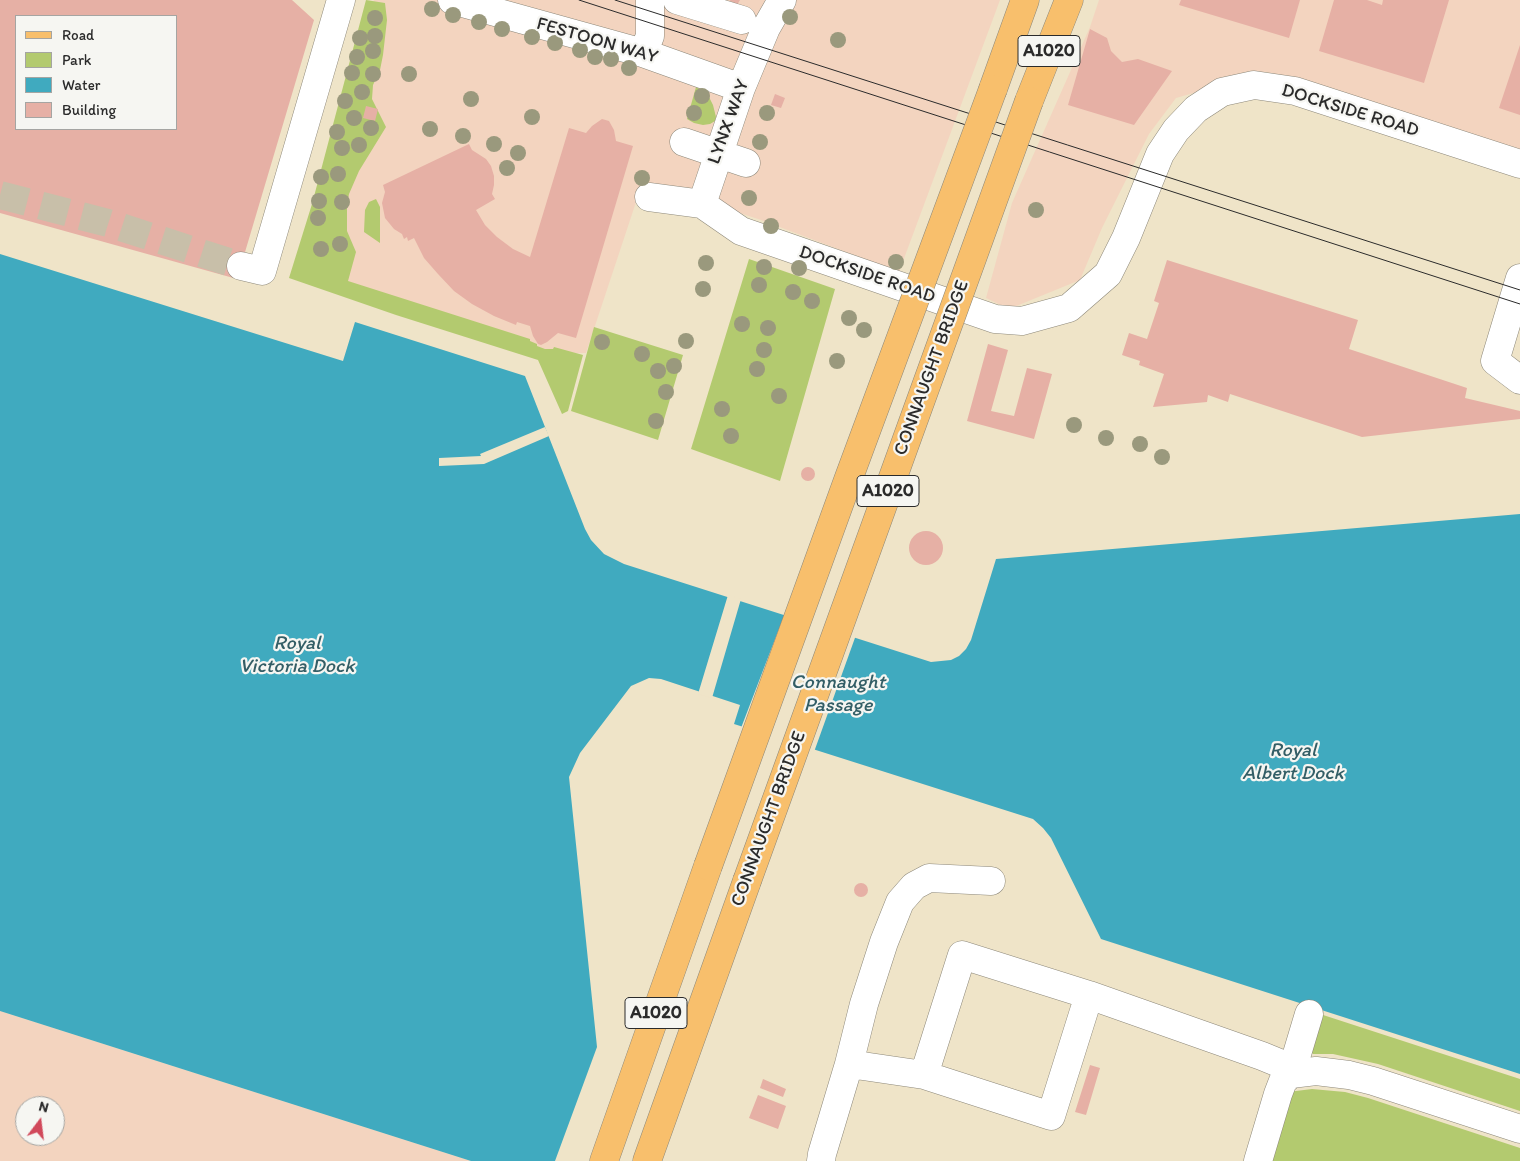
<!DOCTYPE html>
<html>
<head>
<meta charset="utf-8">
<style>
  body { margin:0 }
  #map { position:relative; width:1520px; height:1161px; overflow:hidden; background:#efe4c8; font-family:Itim,sans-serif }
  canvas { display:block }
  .legend { position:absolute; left:15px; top:15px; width:162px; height:115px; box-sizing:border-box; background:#f6f6f2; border:1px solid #a5a5a2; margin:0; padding:6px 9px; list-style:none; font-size:15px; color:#2b2b2b }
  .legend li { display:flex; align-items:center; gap:10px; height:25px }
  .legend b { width:25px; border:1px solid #a5a5a2 }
  .north { position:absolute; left:15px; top:1096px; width:50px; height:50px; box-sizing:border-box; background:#f6f6f2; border:1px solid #a5a5a2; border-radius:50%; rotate:15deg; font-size:14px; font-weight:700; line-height:20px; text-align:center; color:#2b2b2b }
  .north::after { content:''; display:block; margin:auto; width:18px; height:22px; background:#d1495b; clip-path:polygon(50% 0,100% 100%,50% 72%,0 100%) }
</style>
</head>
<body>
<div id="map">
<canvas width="1520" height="1161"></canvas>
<ul class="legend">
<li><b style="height:6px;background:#f8bf6c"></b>Road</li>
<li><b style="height:14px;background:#b3ca6f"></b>Park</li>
<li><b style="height:14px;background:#40aabf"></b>Water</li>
<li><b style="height:14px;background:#e6b0a5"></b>Building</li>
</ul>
<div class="north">N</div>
</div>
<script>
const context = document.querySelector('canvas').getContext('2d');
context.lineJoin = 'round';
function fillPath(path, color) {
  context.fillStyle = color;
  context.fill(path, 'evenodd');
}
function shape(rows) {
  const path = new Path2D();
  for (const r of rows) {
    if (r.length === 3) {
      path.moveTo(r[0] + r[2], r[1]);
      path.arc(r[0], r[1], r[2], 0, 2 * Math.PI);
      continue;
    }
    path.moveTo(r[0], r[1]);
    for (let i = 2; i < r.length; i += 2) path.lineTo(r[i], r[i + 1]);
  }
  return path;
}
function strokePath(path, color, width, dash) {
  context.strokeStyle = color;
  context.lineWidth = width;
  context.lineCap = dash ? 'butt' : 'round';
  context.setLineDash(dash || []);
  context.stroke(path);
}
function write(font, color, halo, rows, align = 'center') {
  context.font = font + ' Itim,sans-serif';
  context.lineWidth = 4.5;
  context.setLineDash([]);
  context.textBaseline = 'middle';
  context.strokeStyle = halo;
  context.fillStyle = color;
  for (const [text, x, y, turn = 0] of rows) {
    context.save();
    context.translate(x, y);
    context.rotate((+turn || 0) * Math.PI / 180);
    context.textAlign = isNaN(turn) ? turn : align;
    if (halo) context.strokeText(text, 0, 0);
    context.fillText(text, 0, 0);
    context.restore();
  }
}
fillPath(shape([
  [374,0,1000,0,899,272,761,220,643,181,586,353,537,353,340,281,354,84],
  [1099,0,1520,0,1520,150,1374,102,1266,72,1176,98,1149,134,1102,228,1080,280,1009,309,986,298,1012,203,1090,27],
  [0,1011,471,1161,0,1161],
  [25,1106,55,1106,55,1136,25,1136]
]), '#f3d4bf');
fillPath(shape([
  [366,0,385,3,387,20,383,55,380,70,373,85,372,99,386,127,359,171,349,194,347,204,347,231,356,252,348,281,530,339,530,341,537,344,537,346,545,349,553,349,554,347,583,355,568,411,562,414,538,360,396,315,289,278,312,204],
  [696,87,707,93,713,105,716,117,715,121,710,124,703,125,694,123,687,119],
  [376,199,380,207,380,243,364,232,365,210,369,202],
  [749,259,835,289,780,481,691,449],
  [594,327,683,355,658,440,571,411],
  [1320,1014,1520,1079,1520,1111,1378,1064,1333,1054,1313,1054,1309,1049],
  [1312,1089,1345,1092,1368,1098,1520,1148,1520,1161,1267,1161,1288,1092]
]), '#b3ca6f');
fillPath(shape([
  [0,254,343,361,355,322,525,376,585,529,591,540,604,554,624,564,931,662,951,660,959,656,966,649,971,640,996,559,1520,514,1520,1074,1101,939,1051,838,1043,828,1033,819,734,724,740,705,661,679,649,678,631,686,580,753,569,777,597,1047,555,1161,471,1161,0,1011]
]), '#40aabf');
fillPath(shape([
  [545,427,549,436,484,464,439,466,439,458,481,456,480,454],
  [728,595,741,599,712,698,698,694],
  [785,613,856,635,814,752,741,728]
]), '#efe4c8');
fillPath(shape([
  [0,0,292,0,314,20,237,279,0,213],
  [16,16,176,16,176,129,16,129],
  [729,0,740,0,737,5],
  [1181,0,1300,0,1289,38,1179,5],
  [1334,0,1367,0,1382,5,1383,0,1449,0,1424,83,1319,51],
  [1090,29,1107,38,1111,51,1122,62,1138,59,1172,71,1134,125,1068,105],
  [1520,45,1520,115,1499,108],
  [775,94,785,98,781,108,771,105],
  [366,106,378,109,375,121,363,118],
  [602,119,609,121,614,130,616,141,633,146,576,338,558,333,547,342,541,345,538,344,533,336,530,326,517,322,516,325,494,316,472,304,454,291,438,274,424,258,414,238,408,241,407,237,404,239,402,234,394,229,385,218,382,203,385,192,383,185,469,144,472,150,486,159,491,166,494,176,494,185,492,194,495,199,476,210,485,225,497,237,513,249,530,257,569,128,586,133,592,126],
  [1167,260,1358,320,1349,349,1467,388,1465,398,1520,411,1520,419,1362,437,1230,394,1228,402,1208,395,1207,402,1153,407,1164,374,1139,365,1140,361,1122,355,1129,333,1147,339,1159,303,1154,301],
  [988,344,1008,350,991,411,1014,416,1027,368,1052,374,1034,439,967,421],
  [808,474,7],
  [926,548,17],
  [861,890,7],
  [1090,1065,1100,1068,1086,1115,1075,1112],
  [763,1079,786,1089,783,1097,760,1088],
  [758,1095,786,1106,778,1129,749,1118]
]), '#e6b0a5');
strokePath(shape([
  [0,195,108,223,241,266]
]), '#c8bfa9', 28, [28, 14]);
const minor = shape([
  [452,0,643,53,741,88],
  [677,0,742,20],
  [782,0,766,28,741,88,702,204,741,231,995,319,1022,321,1069,308,1108,274,1126,238,1160,154,1176,130,1196,109,1222,92,1254,85,1295,91,1520,164],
  [643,53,650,36,650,0],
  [684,142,746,163],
  [649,197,702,204],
  [241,266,262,271,341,0],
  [1520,278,1495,361,1520,380],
  [1089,995,1262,1056,1279,1063,1291,1074,1309,1014],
  [849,1064,864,1004,884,942,900,902,914,886,929,878,991,881],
  [821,1161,822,1154,849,1064,924,1075,1051,1116,1089,995,962,955,924,1075],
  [1258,1161,1278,1094,1283,1081,1291,1074,1316,1071,1349,1075,1373,1081,1520,1129]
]);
const major = shape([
  [993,89,1025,0],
  [1029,101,1069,0],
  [604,1161,708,866],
  [647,1161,747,881]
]);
strokePath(minor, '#8d887a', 29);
strokePath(major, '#8d887a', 29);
strokePath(minor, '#fff', 28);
strokePath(major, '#f8bf6c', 28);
strokePath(shape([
  [579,0,1520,304],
  [615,0,1520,290]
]), '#2b2b2b', 1);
const majorBridge = shape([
  [708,866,848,480,993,89],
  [747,881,1029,101]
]);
strokePath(majorBridge, '#8d887a', 29, []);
strokePath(majorBridge, '#f8bf6c', 28);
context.fillStyle = '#9a997d';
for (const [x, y] of [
  [432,9],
  [453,15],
  [790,17],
  [375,18],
  [479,22],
  [502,29],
  [375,36],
  [532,37],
  [360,38],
  [838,40],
  [555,43],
  [580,50],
  [373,51],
  [357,57],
  [595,57],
  [611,59],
  [629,68],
  [352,73],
  [373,74],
  [409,74],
  [362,92],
  [702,96],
  [471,99],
  [345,101],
  [694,113],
  [767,113],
  [532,117],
  [354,118],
  [371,128],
  [430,129],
  [337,132],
  [463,136],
  [760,142],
  [494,144],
  [359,145],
  [342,148],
  [518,153],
  [507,168],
  [338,174],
  [321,177],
  [642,178],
  [749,198],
  [319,201],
  [342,202],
  [1036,210],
  [318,218],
  [771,226],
  [340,244],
  [321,249],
  [896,262],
  [706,263],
  [764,267],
  [799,268],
  [759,285],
  [703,289],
  [793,292],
  [812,301],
  [849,318],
  [742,324],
  [768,328],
  [864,330],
  [686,341],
  [602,342],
  [764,350],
  [642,354],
  [837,361],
  [674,366],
  [757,369],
  [658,371],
  [666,392],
  [779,396],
  [722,409],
  [656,421],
  [1074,425],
  [731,436],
  [1106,438],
  [1140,444],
  [1162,457]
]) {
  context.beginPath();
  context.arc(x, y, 8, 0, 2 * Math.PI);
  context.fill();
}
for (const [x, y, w] of [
  [1049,51,62],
  [888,491,62],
  [656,1013,62]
]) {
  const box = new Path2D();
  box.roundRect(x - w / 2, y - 15.5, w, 31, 4);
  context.fillStyle = '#f6f6f2';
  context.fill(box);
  strokePath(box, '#2b2b2b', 1);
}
write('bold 18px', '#2b2b2b', null, [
  ["A1020",1049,51],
  ["A1020",888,491],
  ["A1020",656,1013]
]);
write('19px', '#2b2b2b', '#f6f6f2', [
  ["FESTOON WAY",597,41,16],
  ["DOCKSIDE ROAD",1350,111,17],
  ["LYNX WAY",729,122,-70],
  ["DOCKSIDE ROAD",867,275,19],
  ["CONNAUGHT BRIDGE",932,368,-70],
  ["CONNAUGHT BRIDGE",769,819,-70]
]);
write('italic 20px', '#335e66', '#f6f6f2', [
  ["Royal",297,644],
  ["Victoria Dock",297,667],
  ["Connaught",838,683],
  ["Passage",838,706],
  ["Royal",1293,751],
  ["Albert Dock",1293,774]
]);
</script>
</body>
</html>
